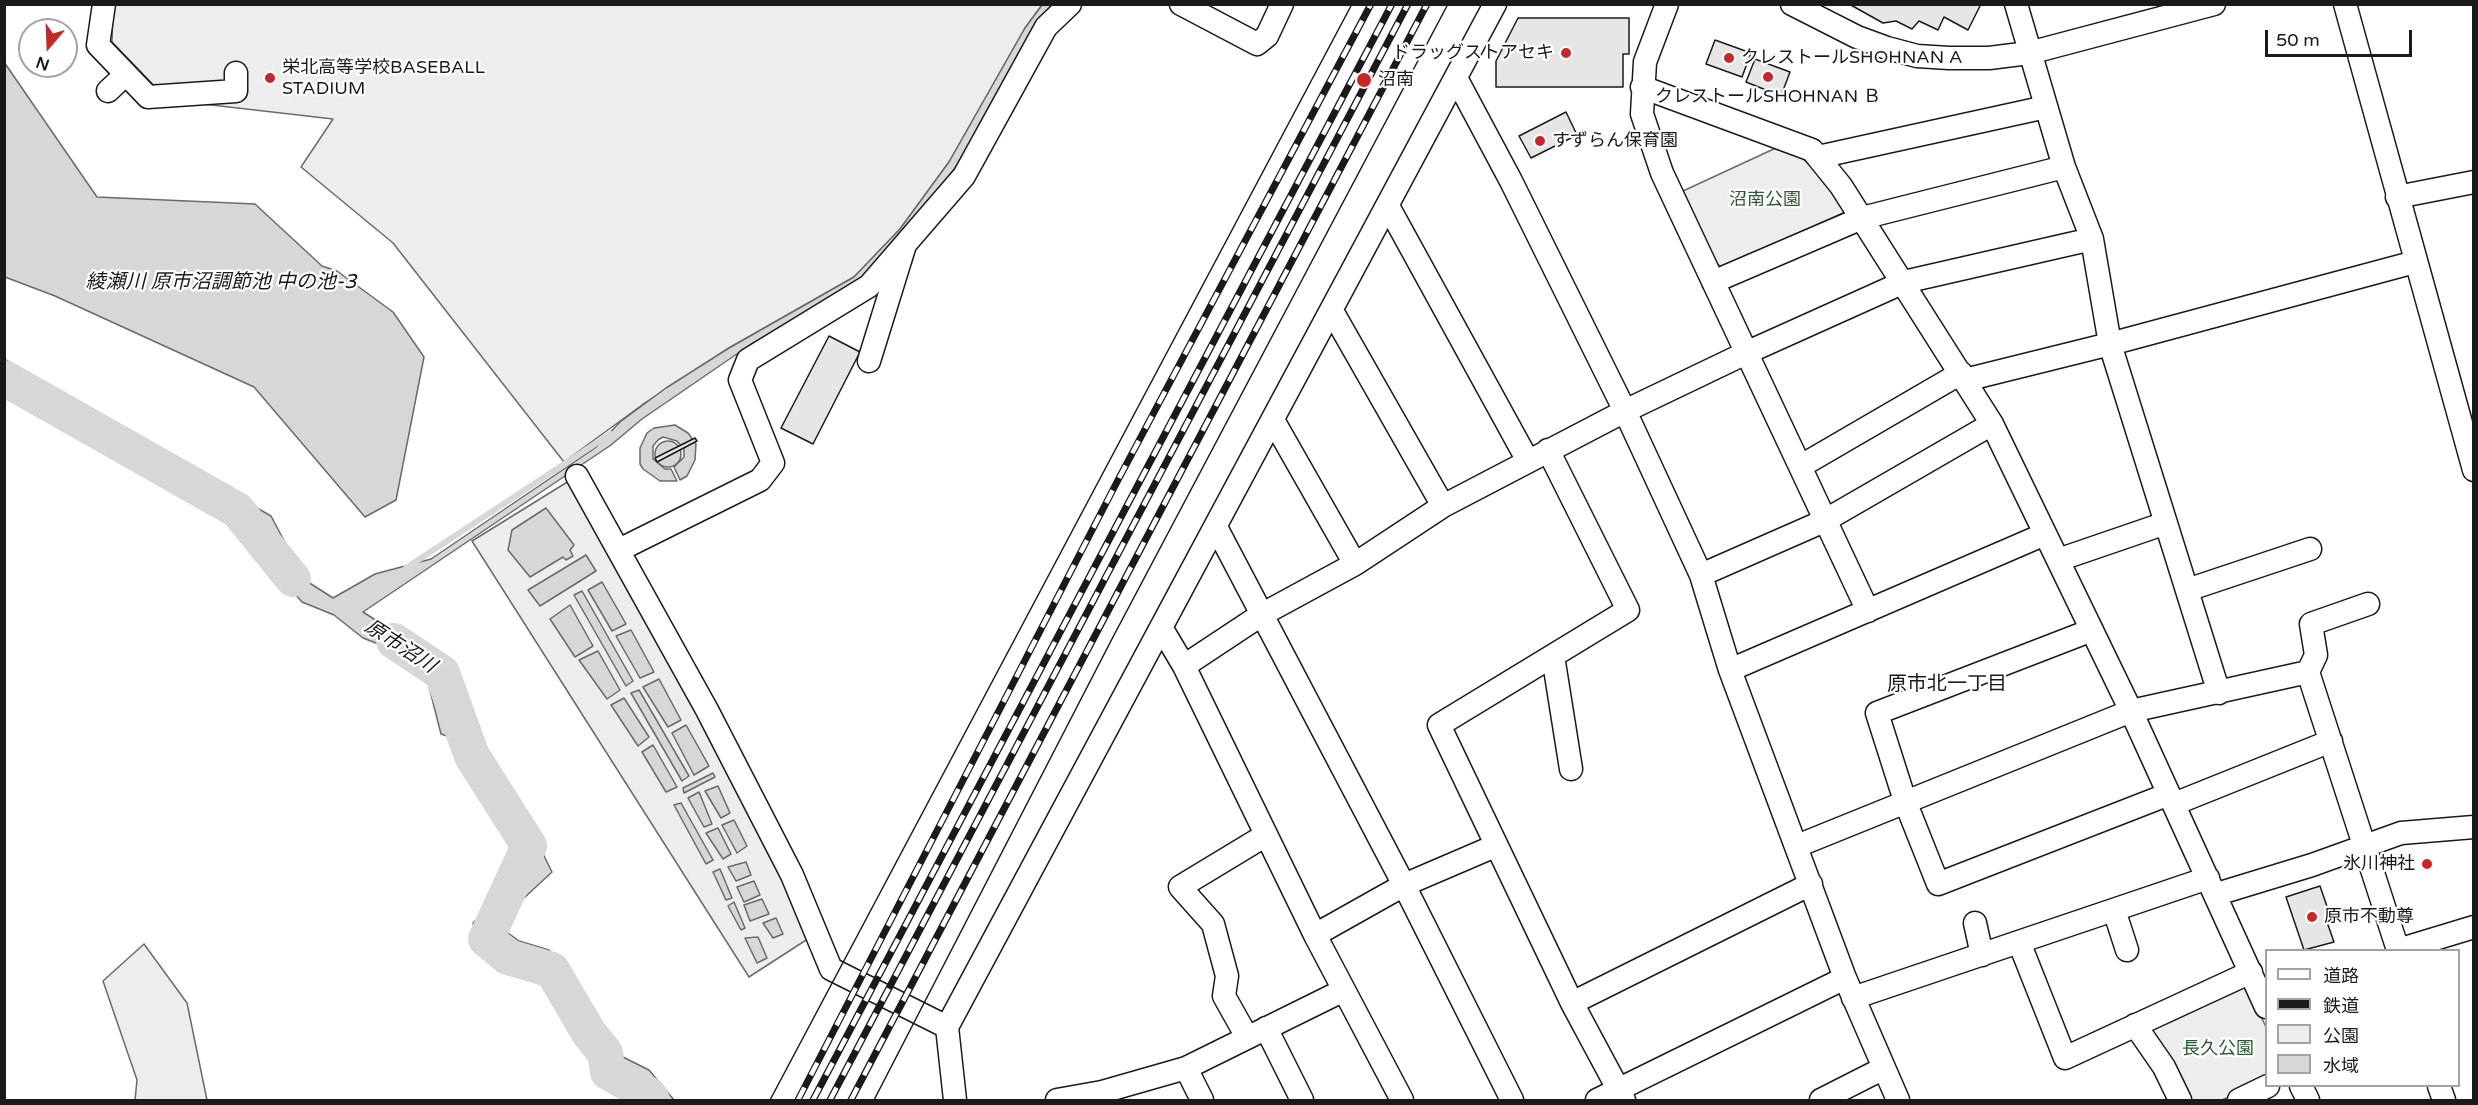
<!DOCTYPE html>
<html>
<head>
<meta charset="utf-8">
<style>
  body { margin:0 }
  #map { position:relative; width:2478px; height:1105px; overflow:hidden; background:#fff; font-family:"Varela Round","Noto Sans JP",sans-serif }
  canvas { display:block }
  .frame { position:absolute; inset:0; border:6px solid #1a1a1a; pointer-events:none }
  .legend { position:absolute; left:2265px; top:949px; width:195px; height:138px; box-sizing:border-box; background:#fff; border:2px solid #a3a3a3; margin:0; padding:8px 10px; list-style:none; font-size:18px; color:#1a1a1a }
  .legend li { display:flex; align-items:center; gap:12px; height:30px }
  .legend b { width:30px; border:2px solid #a3a3a3 }
  .north { position:absolute; left:18px; top:18px; width:60px; height:60px; box-sizing:border-box; background:#fff; border:2px solid #a3a3a3; border-radius:50%; rotate:199deg; font-size:16px; font-weight:700; line-height:24px; text-align:center; color:#1a1a1a }
  .north::after { content:''; display:block; margin:auto; width:21px; height:27px; background:#c62828; clip-path:polygon(50% 0,100% 100%,50% 72%,0 100%) }
  .scale { position:absolute; left:2265px; top:30px; width:147px; height:27px; box-sizing:border-box; border:3px solid #1a1a1a; border-top:0; padding-left:8px; font-size:18px; line-height:21px; white-space:nowrap; color:#1a1a1a; -webkit-text-stroke:4px #fff; paint-order:stroke }
</style>
</head>
<body>
<div id="map">
<canvas width="2478" height="1105"></canvas>
<div class="frame"></div>
<ul class="legend">
<li><b style="height:8px;background:#fff"></b>道路</li>
<li><b style="height:8px;background:#1a1a1a"></b>鉄道</li>
<li><b style="height:16px;background:#ededed"></b>公園</li>
<li><b style="height:16px;background:#d7d7d7"></b>水域</li>
</ul>
<div class="north">N</div>
<div class="scale">50 m</div>
</div>
<script>
const context = document.querySelector('canvas').getContext('2d');
context.lineJoin = 'round';
function fillPath(path, color) {
  context.fillStyle = color;
  context.fill(path, 'evenodd');
}
function shape(rows) {
  const path = new Path2D();
  for (const r of rows) {
    if (r.length === 3) {
      path.moveTo(r[0] + r[2], r[1]);
      path.arc(r[0], r[1], r[2], 0, 2 * Math.PI);
      continue;
    }
    path.moveTo(r[0], r[1]);
    for (let i = 2; i < r.length; i += 2) path.lineTo(r[i], r[i + 1]);
  }
  return path;
}
function strokePath(path, color, width, dash) {
  context.strokeStyle = color;
  context.lineWidth = width;
  context.lineCap = dash ? 'butt' : 'round';
  context.setLineDash(dash || []);
  context.stroke(path);
}
function write(font, color, halo, rows, align = 'center') {
  context.font = font + ' "Varela Round","Noto Sans JP",sans-serif';
  context.lineWidth = 4.5;
  context.setLineDash([]);
  context.textBaseline = 'middle';
  context.strokeStyle = halo;
  context.fillStyle = color;
  for (const [text, x, y, turn = 0] of rows) {
    context.save();
    context.translate(x, y);
    context.rotate((+turn || 0) * Math.PI / 180);
    context.textAlign = isNaN(turn) ? turn : align;
    if (halo) context.strokeText(text, 0, 0);
    context.fillText(text, 0, 0);
    context.restore();
  }
}
const green = shape([
  [113,4,1042,5,1025,28,949,162,900,229,854,277,729,348,642,405,564,462,393,243,301,167,333,119,168,100,112,42,113,4],
  [1778,147,1799,155,1832,186,1845,205,1843,213,1723,267,1716,264,1683,191,1778,147],
  [577,476,817,933,749,977,472,541,577,476],
  [144,944,187,1003,207,1100,135,1100,137,1080,103,981,144,944],
  [2240,985,2247,987,2266,1027,2266,1081,2222,1100,2186,1100,2149,1028,2240,985]
]);
fillPath(green, '#ededed');
strokePath(green, '#6a6a6a', 1.5);
const water = shape([
  [1042,5,1053,5,1033,33,998,99,956,167,926,206,863,278,750,345,642,419,611,445,363,612,427,653,458,724,475,739,524,815,552,872,496,924,519,941,549,950,580,990,605,1048,649,1070,674,1100,660,1100,638,1075,587,1053,562,1019,562,995,542,963,529,955,494,951,477,938,473,923,528,865,520,855,514,832,493,796,477,759,458,740,441,734,426,675,399,652,363,638,334,615,302,602,277,574,263,549,260,525,235,522,202,508,191,493,138,447,73,409,5,375,4,359,185,464,220,497,238,497,271,516,305,580,333,598,375,574,431,559,595,448,620,422,666,388,729,348,854,277,900,229,949,162,1025,28,1042,5],
  [4,62,97,197,255,204,322,266,337,271,393,312,424,357,396,500,365,517,254,387,55,296,5,277,4,62],
  [675,425,688,433,696,444,695,460,687,476,680,480,674,467,684,457,684,449,677,441,663,437,658,440,653,446,653,459,665,469,671,469,677,481,660,481,643,469,640,464,640,448,647,433,654,428,675,425],
  [668,454,13],
  [546,508,574,545,570,550,573,556,566,560,563,557,530,577,508,550,512,530,546,508],
  [586,555,596,571,540,606,528,590,586,555],
  [602,582,626,624,612,631,588,590,602,582],
  [582,591,633,681,626,686,574,595,582,591],
  [570,605,593,646,575,657,550,619,570,605],
  [631,630,654,672,640,678,616,636,631,630],
  [598,651,620,690,607,699,579,660,598,651],
  [659,679,681,720,668,727,643,687,659,679],
  [639,690,689,776,682,781,631,693,639,690],
  [624,698,649,737,638,746,611,705,624,698],
  [686,725,709,766,694,775,672,733,686,725],
  [653,745,677,787,666,792,642,752,653,745],
  [713,773,715,777,684,793,683,788,713,773],
  [718,786,730,813,721,818,705,791,718,786],
  [699,792,712,824,704,827,688,798,699,792],
  [681,803,713,860,706,864,674,805,681,803],
  [734,820,747,846,737,853,722,825,734,820],
  [718,828,731,854,723,859,706,833,718,828],
  [746,862,751,875,736,881,728,867,746,862],
  [720,869,732,898,726,900,713,872,720,869],
  [754,881,760,895,744,902,737,887,754,881],
  [762,899,769,914,750,921,744,905,762,899],
  [734,902,745,928,741,930,728,906,734,902],
  [776,918,783,934,773,938,763,923,776,918],
  [758,937,767,958,757,963,745,938,758,937]
]);
fillPath(water, '#d7d7d7');
strokePath(water, '#6a6a6a', 1.5);
strokePath(shape([
  [406,568,610,434]
]), '#d7d7d7', 6);
strokePath(shape([
  [4,378,237,510,293,579],
  [394,641,442,673,472,756,529,846,486,939,508,957,552,970,589,1033,605,1053,608,1072,649,1095,652,1100]
]), '#d7d7d7', 36);
const building = shape([
  [1849,4,1981,4,1968,30,1944,17,1938,30,1919,21,1912,29,1896,21,1883,23,1849,4],
  [1518,18,1629,18,1629,54,1623,54,1623,87,1496,87,1496,61,1518,18],
  [1715,40,1751,53,1742,77,1706,64,1715,40],
  [1755,59,1790,72,1781,96,1746,82,1755,59],
  [1566,112,1577,135,1531,158,1519,136,1566,112],
  [829,336,860,352,813,444,781,428,829,336],
  [695,438,697,441,657,462,655,458,695,438],
  [2320,886,2332,921,2327,922,2334,942,2304,950,2286,897,2320,886]
]);
fillPath(building, '#e6e6e6');
strokePath(building, '#1a1a1a', 1.5);
const minor = shape([
  [104,4,98,45,148,97,236,91,236,73],
  [1181,4,1257,44,1267,36,1282,4],
  [1667,4,1645,62,1642,114,1662,173,1868,611],
  [1792,4,1857,37,1887,48,1917,56,1949,58,1989,58,2029,53,2214,4],
  [2016,4,2064,167,2092,239,2110,344,2219,693],
  [2345,4,2474,470],
  [1456,78,1511,181,1625,411,1701,575,1730,670,1845,978,1898,1100],
  [1642,87,1812,150,1841,186,1992,424,2131,711,2266,1007],
  [108,91,126,74],
  [1818,157,2046,107],
  [2397,197,2474,182],
  [1388,206,1528,461],
  [1713,282,1862,218,2064,167],
  [1332,311,1443,506],
  [869,361,904,248],
  [1965,380,2110,344,2415,262],
  [1273,420,1355,564],
  [1548,450,1628,610,1439,725,1572,1003,1624,1100],
  [1801,466,1961,373],
  [577,476,707,710,792,875,831,969,947,1027],
  [1216,527,1404,885,1512,1100],
  [619,550,760,480,773,463,740,380,748,360,869,286,964,176,1046,27,1070,4],
  [2058,560,2166,523],
  [1701,575,1824,521,1992,424],
  [2187,590,2310,549],
  [1162,629,1184,666,1315,935,1402,1100],
  [2092,630,1877,713,1905,801,1938,884,2169,794],
  [1553,656,1571,769],
  [1184,666,1261,615,1355,564,1443,506,1625,411,1746,353,1904,282,2092,239],
  [1730,670,2045,534],
  [2308,672,2316,655,2311,624,2368,604],
  [2174,804,2331,741],
  [1797,846,2131,711,2308,672,2398,950],
  [2217,894,2312,865,2401,833,2474,827],
  [2114,910,2127,950],
  [1975,923,1982,955],
  [1315,935,1404,885,1495,846],
  [2019,942,2065,1058,2251,972],
  [2398,950,2474,927],
  [1853,998,2208,878],
  [1572,1003,1811,884],
  [2135,1025,2164,1067,2180,1100],
  [1266,1028,1302,1100],
  [1247,1037,1224,996,1227,976,1213,924,1180,887,1266,835],
  [1186,1068,1202,1100],
  [2301,1086,2308,1100],
  [2439,1086,2444,1100],
  [955,1100,947,1027,1495,4],
  [1057,1100,1102,1092,1186,1068,1344,990],
  [1597,1100,1845,978],
  [1821,1100,1884,1068],
  [2239,1100,2268,1086]
]);
strokePath(minor, '#1a1a1a', 25);
strokePath(minor, '#fff', 22);
strokePath(shape([
  [770,1100,1352,4],
  [874,1100,1113,637,1448,4]
]), '#1a1a1a', 1.5);
const rail = shape([
  [798,1100,1118,480,1371,4],
  [813,1100,1392,4],
  [830,1100,1408,4],
  [851,1100,1427,4]
]);
strokePath(rail, '#1a1a1a', 7);
strokePath(rail, '#fff', 4.5, [14]);
for (const [x, y, r, color] of [
  [1566,53,6,"#c62828"],
  [1729,58,6,"#c62828"],
  [1768,77,6,"#c62828"],
  [270,78,6,"#c62828"],
  [1364,80,8,"#c62828"],
  [1540,141,6,"#c62828"],
  [2427,864,6,"#c62828"],
  [2312,917,6,"#c62828"]
]) {
  const dot = new Path2D();
  dot.arc(x, y, r, 0, 2 * Math.PI);
  context.fillStyle = color;
  context.fill(dot);
  strokePath(dot, '#fff', 2);
}
write('18px', '#1a1a1a', '#fff', [
  ["ドラッグストアセキ",1554,53,"right"],
  ["クレストールSHOHNAN A",1741,58],
  ["栄北高等学校BASEBALL",282,68],
  ["STADIUM",282,89],
  ["沼南",1378,80],
  ["クレストールSHOHNAN Ｂ",1768,97,"center"],
  ["すずらん保育園",1552,141],
  ["氷川神社",2415,864,"right"],
  ["原市不動尊",2324,917]
], 'left');
write('18px', '#2b5a34', '#fff', [
  ["沼南公園",1765,200],
  ["長久公園",2218,1049]
]);
write('italic 20px', '#1a1a1a', '#fff', [
  ["綾瀬川 原市沼調節池 中の池-3",221,283],
  ["原市沼川",400,647,33]
]);
write('20px', '#1a1a1a', '#fff', [
  ["原市北一丁目",1947,685]
]);
</script>
</body>
</html>
